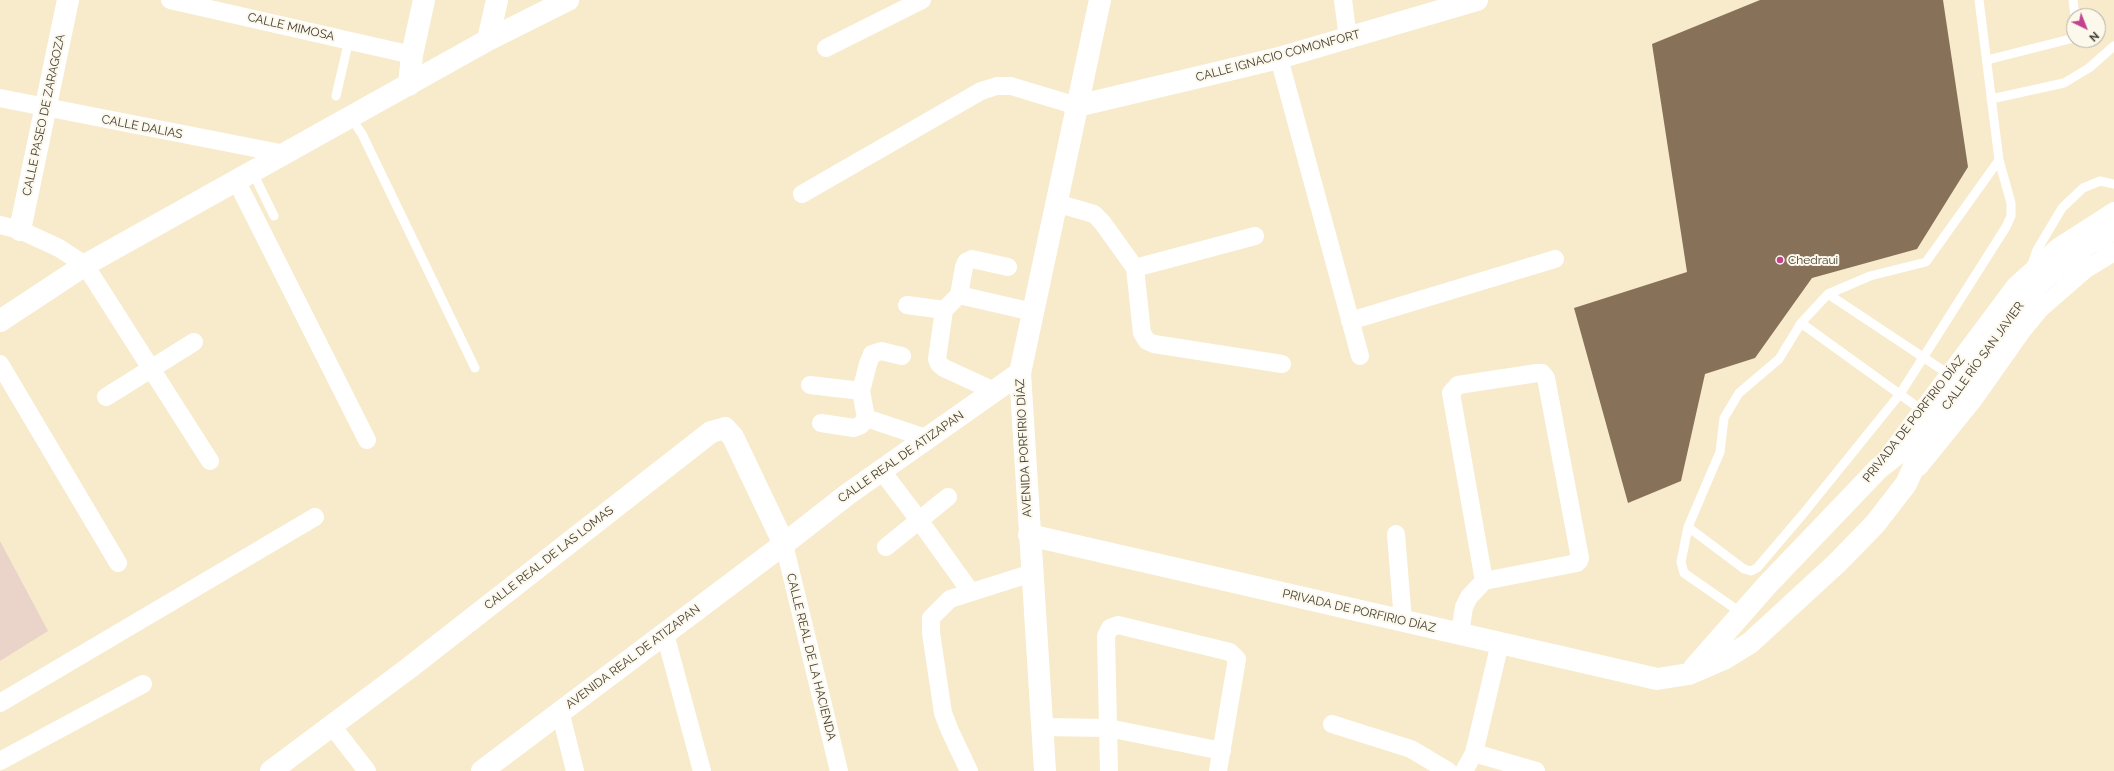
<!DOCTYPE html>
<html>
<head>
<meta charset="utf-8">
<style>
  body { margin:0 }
  #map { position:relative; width:2114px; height:771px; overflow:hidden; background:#f7ebcc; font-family:Raleway,sans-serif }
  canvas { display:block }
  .north { position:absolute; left:2066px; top:8px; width:40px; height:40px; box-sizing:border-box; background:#fdf8ec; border:1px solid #b2ada1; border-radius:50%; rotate:137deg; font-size:11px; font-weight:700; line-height:16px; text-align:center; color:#413c30 }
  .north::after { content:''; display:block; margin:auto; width:14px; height:18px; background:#c14390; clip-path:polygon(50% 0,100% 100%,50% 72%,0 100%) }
</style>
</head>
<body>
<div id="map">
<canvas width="2114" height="771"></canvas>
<div class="north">N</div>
</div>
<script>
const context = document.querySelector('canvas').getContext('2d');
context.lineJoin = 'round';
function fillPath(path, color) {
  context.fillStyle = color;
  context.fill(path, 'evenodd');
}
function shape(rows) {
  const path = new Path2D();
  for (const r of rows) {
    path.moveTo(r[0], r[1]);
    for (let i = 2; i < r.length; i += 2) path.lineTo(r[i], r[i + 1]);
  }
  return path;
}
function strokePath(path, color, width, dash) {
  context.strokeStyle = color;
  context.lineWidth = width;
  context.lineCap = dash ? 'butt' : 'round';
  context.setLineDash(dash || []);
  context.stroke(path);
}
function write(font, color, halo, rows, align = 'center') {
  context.font = font + ' Raleway,sans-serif';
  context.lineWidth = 4;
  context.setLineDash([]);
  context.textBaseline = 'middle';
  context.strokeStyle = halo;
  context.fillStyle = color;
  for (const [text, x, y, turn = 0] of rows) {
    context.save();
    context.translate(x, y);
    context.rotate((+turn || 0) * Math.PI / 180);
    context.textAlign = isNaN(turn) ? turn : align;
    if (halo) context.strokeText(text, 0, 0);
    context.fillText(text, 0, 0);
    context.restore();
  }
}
fillPath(shape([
  [0,541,48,631,0,661]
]), '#ead4ca');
fillPath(shape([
  [1760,0,1943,0,1968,167,1917,249,1812,278,1755,358,1705,374,1681,481,1628,503,1574,308,1687,272,1652,44]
]), '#877158');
strokePath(shape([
  [2073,0,2075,16],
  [1987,60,2074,38],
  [336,96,349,40],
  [1991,99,2064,83,2089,68,2114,46],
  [351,118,362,134,475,368],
  [252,171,274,216],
  [2031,267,2037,250,2062,208,2083,188,2100,181,2114,184],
  [1828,294,1950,375],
  [1801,323,1923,411],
  [1688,527,1744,569,1751,571,1757,568,1803,514,1900,394,2006,227,2011,216,2011,203,1999,160],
  [1743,614,1684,573,1681,562,1688,527,1720,452,1724,418,1739,393,1779,359,1801,323,1828,294,1870,276,1926,262,1999,160,1979,0]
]), '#fff', 9);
strokePath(shape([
  [170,0,412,55],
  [1343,0,1348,38],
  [826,48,922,0],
  [1279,58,1360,356],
  [0,98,285,154],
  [236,180,367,440],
  [802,194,981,91,997,86,1011,86,1077,106],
  [1056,203,1094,214,1102,222,1135,268,1255,236],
  [0,225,20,230,59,248,85,265,210,461],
  [1135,268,1142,333,1147,341,1154,344,1282,364],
  [959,295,964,267,966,262,972,259,1008,267],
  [907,305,944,310],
  [1350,321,1555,259],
  [0,364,118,563],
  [810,385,861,391,866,418],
  [861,391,868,364,872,354,881,351,902,356],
  [994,391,944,368,939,364,937,359,944,310,959,295,1033,312],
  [106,397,194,342],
  [821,423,854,428,861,425,866,418,926,438],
  [1892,451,2015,286,2058,247,2114,211],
  [1919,467,1974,399,2022,331,2040,309,2086,269,2114,252],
  [881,470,919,520,970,591],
  [1396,534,1403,621],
  [784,544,839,771],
  [886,547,948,497],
  [665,634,702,771],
  [1460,634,1464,607,1469,597,1484,581,1577,563,1579,561,1580,558,1546,378,1542,373,1537,373,1458,385,1451,393,1484,581],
  [0,703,315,517],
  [560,711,575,771],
  [1332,724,1411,749,1448,771],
  [332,726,367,771],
  [1042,727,1108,728,1222,751],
  [1474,753,1536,771],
  [0,761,143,684],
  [969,771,950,731,943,713,931,633,931,618,950,599,1032,573],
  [1109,771,1106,636,1110,628,1118,625,1230,652,1237,659,1218,771],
  [1464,771,1474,753,1500,643]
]), '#fff', 18);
strokePath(shape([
  [488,40,497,0],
  [409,85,412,55,424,0],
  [1077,106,1279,58,1477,0],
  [20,230,68,0],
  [0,321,85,265,488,40,568,0],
  [1029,535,1657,679,1689,674,1724,659,1750,643,1837,563,1875,524,1906,484,1932,427,2018,307,2039,283,2065,261,2088,244,2114,230],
  [1694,668,1768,584,1879,468,1929,429],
  [271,771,409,668,711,432,725,428,733,437,784,544],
  [482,771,784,544,848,494,1020,373],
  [1045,771,1020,373,1100,0]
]), '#fff', 22);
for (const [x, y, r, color] of [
  [1780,260,4,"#c14390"]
]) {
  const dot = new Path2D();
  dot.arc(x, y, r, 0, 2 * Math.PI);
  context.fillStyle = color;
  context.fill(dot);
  strokePath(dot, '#fdf8ec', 1.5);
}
write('12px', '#413c30', '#fdf8ec', [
  ["CALLE MIMOSA",291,27,13],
  ["CALLE IGNACIO COMONFORT",1278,56,-15],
  ["CALLE PASEO DE ZARAGOZA",44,115,-78],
  ["CALLE DALIAS",142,127,11],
  ["CALLE RÍO SAN JAVIER",1983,356,-54],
  ["PRIVADA DE PORFIRIO DÍAZ",1914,419,-52],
  ["AVENIDA PORFIRIO DÍAZ",1024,448,-93],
  ["CALLE REAL DE ATIZAPAN",901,457,-35],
  ["CALLE REAL DE LAS LOMAS",549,558,-38],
  ["PRIVADA DE PORFIRIO DÍAZ",1359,611,13],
  ["AVENIDA REAL DE ATIZAPAN",633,657,-37],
  ["CALLE REAL DE LA HACIENDA",811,657,76]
]);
write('12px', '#413c30', '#fdf8ec', [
  ["Chedraui",1788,260]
], 'left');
</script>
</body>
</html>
